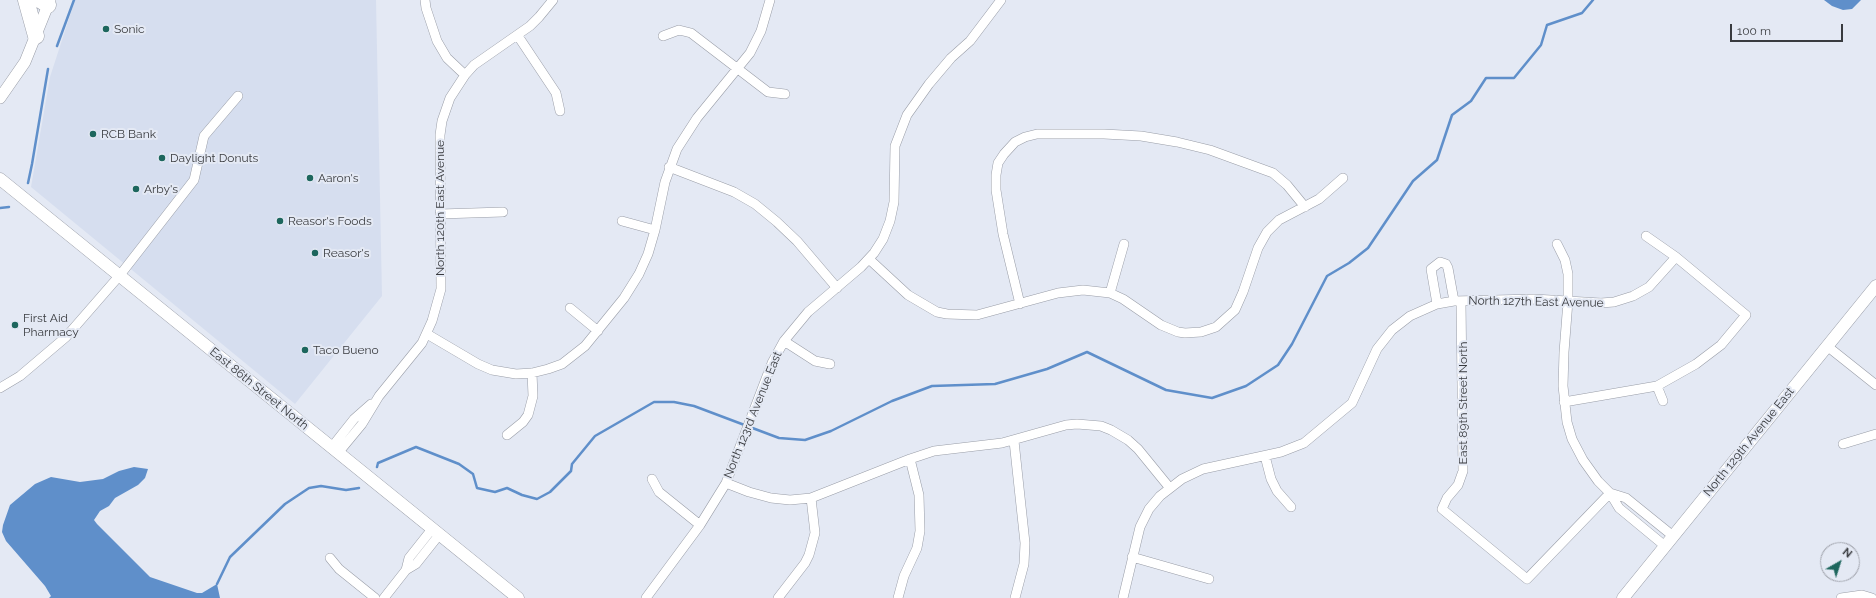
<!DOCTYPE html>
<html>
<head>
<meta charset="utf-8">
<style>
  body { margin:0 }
  #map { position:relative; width:1876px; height:598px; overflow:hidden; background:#e4e9f4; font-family:Raleway,sans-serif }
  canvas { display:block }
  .north { position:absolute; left:1820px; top:542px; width:40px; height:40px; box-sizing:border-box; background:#e4e9f4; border:1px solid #a0a3ac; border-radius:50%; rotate:39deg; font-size:11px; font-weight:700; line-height:16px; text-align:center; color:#393b3f }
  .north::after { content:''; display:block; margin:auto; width:14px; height:18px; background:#1d665d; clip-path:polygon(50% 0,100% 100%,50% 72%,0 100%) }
  .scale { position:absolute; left:1730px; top:24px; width:113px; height:18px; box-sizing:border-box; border:2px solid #393b3f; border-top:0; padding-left:5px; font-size:12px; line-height:14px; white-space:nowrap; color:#393b3f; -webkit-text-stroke:3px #e4e9f4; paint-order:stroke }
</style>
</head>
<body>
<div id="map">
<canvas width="1876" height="598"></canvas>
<div class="north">N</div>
<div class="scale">100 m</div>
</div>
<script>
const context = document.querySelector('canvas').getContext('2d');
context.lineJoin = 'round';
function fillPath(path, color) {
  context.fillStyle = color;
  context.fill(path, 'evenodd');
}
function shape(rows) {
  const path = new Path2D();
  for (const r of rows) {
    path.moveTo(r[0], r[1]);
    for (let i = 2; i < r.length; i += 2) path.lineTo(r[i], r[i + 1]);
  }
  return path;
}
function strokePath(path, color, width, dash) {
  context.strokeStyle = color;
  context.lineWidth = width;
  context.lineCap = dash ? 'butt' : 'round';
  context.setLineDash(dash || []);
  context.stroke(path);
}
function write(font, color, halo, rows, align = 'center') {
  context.font = font + ' Raleway,sans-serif';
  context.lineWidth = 4;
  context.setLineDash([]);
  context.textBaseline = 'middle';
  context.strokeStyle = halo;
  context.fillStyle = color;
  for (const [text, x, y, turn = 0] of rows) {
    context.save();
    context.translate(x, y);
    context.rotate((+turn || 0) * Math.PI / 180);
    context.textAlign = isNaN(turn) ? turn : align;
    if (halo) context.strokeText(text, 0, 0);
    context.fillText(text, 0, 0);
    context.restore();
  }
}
fillPath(shape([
  [75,0,376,0,382,296,295,404,31,187,50,77]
]), '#d6deef');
fillPath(shape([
  [1824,0,1861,0,1852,9,1843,10,1832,6],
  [134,467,148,469,145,478,138,485,115,498,109,506,100,511,94,520,97,524,150,577,197,593,202,593,217,584,220,598,49,598,51,596,45,586,6,541,2,532,3,525,10,505,35,484,51,477,80,482,103,479,119,471]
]), '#5f8fca');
strokePath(shape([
  [57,46,74,0],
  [28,183,32,164,48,69],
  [0,208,9,207],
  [377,467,378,463,416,447,459,464,473,474,477,488,495,492,507,488,522,495,537,499,550,492,571,471,572,464,595,436,654,402,674,402,694,406,779,438,805,440,831,431,892,401,932,386,995,384,1047,369,1087,352,1166,390,1212,398,1246,386,1278,365,1292,344,1327,276,1349,263,1368,248,1413,181,1437,160,1452,115,1471,101,1486,78,1514,78,1541,45,1547,25,1582,13,1593,0],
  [217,584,230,557,285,504,309,488,321,486,346,490,359,488]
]), '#5f8fca', 2.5);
const minor = shape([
  [425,0,426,8,437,41,447,58,465,75],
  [518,36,556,93,560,111],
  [663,36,679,30,691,33,768,92,785,94],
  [669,167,734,192,755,204,777,222,797,241,837,288],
  [440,214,503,212],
  [622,221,655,230],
  [1557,244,1565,260,1568,274,1568,301,1564,352,1563,386,1567,422,1572,439,1583,460,1598,481,1610,493,1619,508,1665,546],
  [869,259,908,295,937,312,947,314,977,315,1058,293,1083,290,1110,293,1123,299,1161,325,1178,332,1185,333,1201,332,1216,327,1235,310,1243,292,1258,248,1267,232,1279,220,1319,199,1343,178],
  [1110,293,1124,244],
  [1461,301,1463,471,1458,485,1447,498,1442,509,1527,579,1610,493],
  [1020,304,1003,234,996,190,996,175,998,163,1004,154,1015,142,1025,137,1037,134,1104,134,1141,136,1177,142,1210,150,1273,173,1287,185,1305,207],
  [1437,304,1431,269,1440,262,1446,264,1448,268,1454,301],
  [570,308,598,331],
  [427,334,478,364,492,370,516,374,532,373,548,369,562,364,585,346,624,298,639,274,648,254,655,230,665,182,677,149,697,118,750,53,761,31,770,0],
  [784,341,815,361,830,364],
  [1827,346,1876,385],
  [1657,386,1663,401],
  [0,388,20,376,66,337,120,275,194,180,204,136,238,96],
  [1564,402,1657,386,1696,364,1721,345,1746,315,1676,257,1646,236],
  [507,435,523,422,528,415,533,396,532,373],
  [1014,441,1025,543,1024,564,1015,598],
  [1843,444,1876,434],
  [331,448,354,419,371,404],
  [338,453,362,424,379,396,422,343,432,321,441,289,440,135,442,121,450,98,465,75,474,65,530,26,539,17,553,0],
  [1265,456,1271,479,1277,491,1291,507],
  [652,479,659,492,700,525],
  [726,483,749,492,771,498,790,500,811,498,910,459,934,451,1002,443,1066,425,1077,424,1101,426,1111,430,1128,440,1138,449,1169,487],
  [1610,493,1626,498,1673,536],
  [1132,557,1209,579],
  [330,558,339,569,375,598],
  [406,570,409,558,432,529],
  [384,598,406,570,416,564,439,535],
  [646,598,700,525,726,483,772,363,784,341,808,312,861,267,874,253,883,239,890,221,894,202,895,146,907,115,929,84,951,58,970,41,1001,0],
  [778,598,805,563,809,555,815,533,811,498],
  [898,598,904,576,917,548,920,531,919,495,910,459],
  [1123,598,1140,527,1149,509,1160,496,1182,479,1203,469,1281,452,1304,443,1352,403,1377,349,1392,330,1410,316,1437,304,1454,301,1534,299,1601,303,1614,302,1633,296,1649,287,1676,257],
  [1841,598,1862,595,1872,598]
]);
const tertiary = shape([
  [0,98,25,62,50,0]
]);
const secondary = shape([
  [0,179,518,598],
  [1623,598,1876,286]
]);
const motorway = shape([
  [26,0,36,36],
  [40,0,48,5]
]);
strokePath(minor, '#999da7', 10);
strokePath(tertiary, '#999da7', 12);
strokePath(secondary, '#999da7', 13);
strokePath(motorway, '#999da7', 17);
strokePath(minor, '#fff', 9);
strokePath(tertiary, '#fff', 11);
strokePath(secondary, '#fff', 12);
strokePath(motorway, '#fff', 16);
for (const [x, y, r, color] of [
  [106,29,4,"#1d665d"],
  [93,134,4,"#1d665d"],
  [162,158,4,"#1d665d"],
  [310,178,4,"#1d665d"],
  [136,189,4,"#1d665d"],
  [280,221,4,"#1d665d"],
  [315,253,4,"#1d665d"],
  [15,325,4,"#1d665d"],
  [305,350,4,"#1d665d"]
]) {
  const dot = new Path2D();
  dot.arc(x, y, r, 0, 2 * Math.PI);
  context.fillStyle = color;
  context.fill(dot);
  strokePath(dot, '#e4e9f4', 1.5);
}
write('12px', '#393b3f', '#e4e9f4', [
  ["Sonic",114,29],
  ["RCB Bank",101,134],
  ["Daylight Donuts",170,158],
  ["Aaron's",318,178],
  ["Arby's",144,189],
  ["Reasor's Foods",288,221],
  ["Reasor's",323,253],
  ["First Aid",23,318],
  ["Pharmacy",23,332],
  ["Taco Bueno",313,350]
], 'left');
write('12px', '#393b3f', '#e4e9f4', [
  ["North 120th East Avenue",440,208,-90],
  ["North 127th East Avenue",1536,302,1],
  ["East 86th Street North",259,389,39],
  ["East 89th Street North",1463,403,-90],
  ["North 123rd Avenue East",753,415,-68],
  ["North 129th Avenue East",1749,442,-51]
]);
</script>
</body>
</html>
